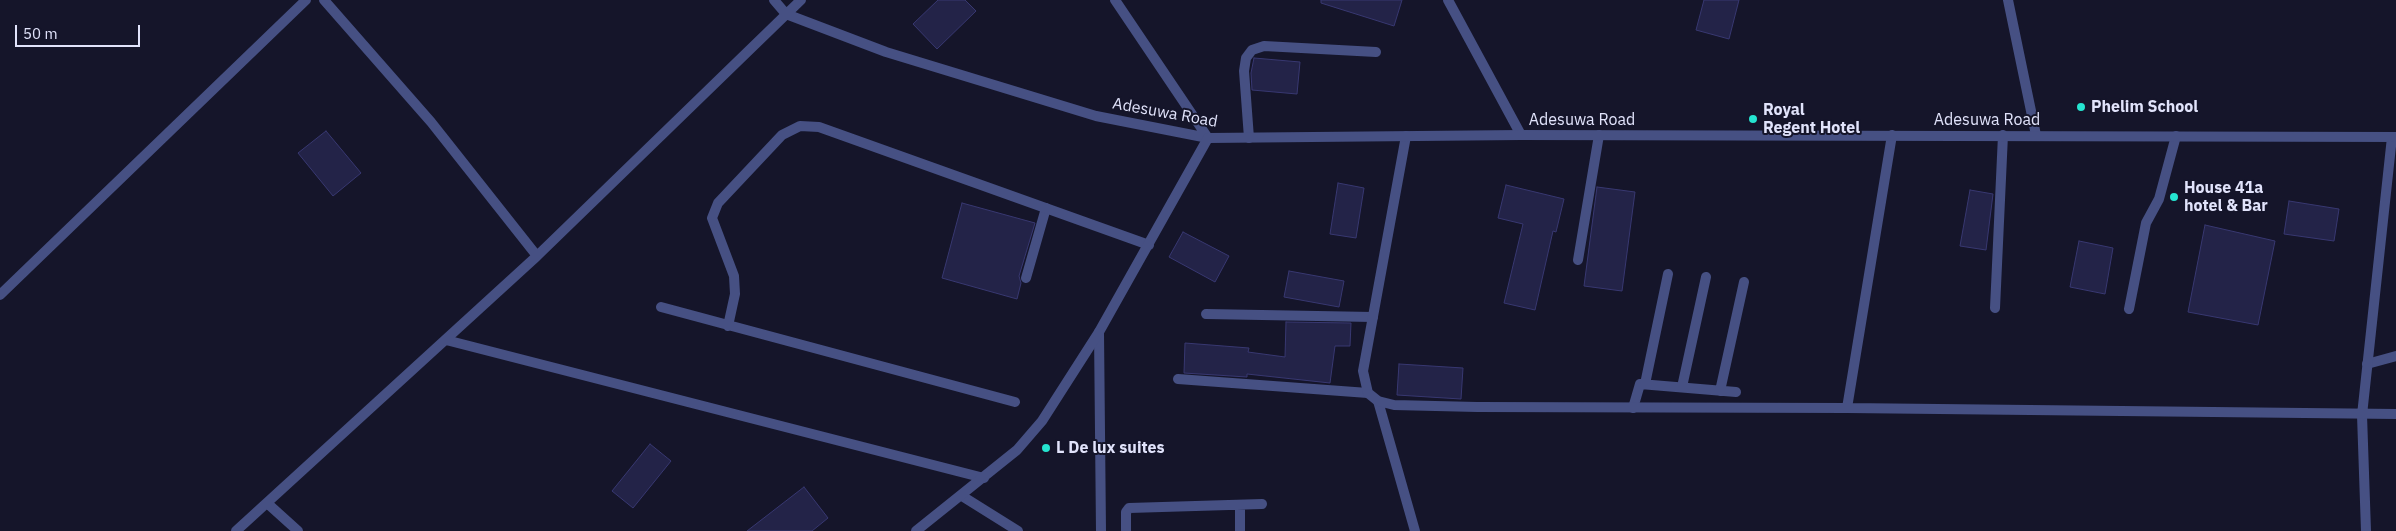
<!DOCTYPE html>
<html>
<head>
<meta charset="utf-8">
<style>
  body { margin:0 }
  #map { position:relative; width:2396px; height:531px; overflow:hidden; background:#15152a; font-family:"IBM Plex Sans",sans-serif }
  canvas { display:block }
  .scale { position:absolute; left:15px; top:25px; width:125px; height:22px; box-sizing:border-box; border:2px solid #e1e3fb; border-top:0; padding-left:6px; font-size:15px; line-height:18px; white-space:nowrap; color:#e1e3fb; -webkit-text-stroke:4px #15152a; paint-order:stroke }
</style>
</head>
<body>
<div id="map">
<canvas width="2396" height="531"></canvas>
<div class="scale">50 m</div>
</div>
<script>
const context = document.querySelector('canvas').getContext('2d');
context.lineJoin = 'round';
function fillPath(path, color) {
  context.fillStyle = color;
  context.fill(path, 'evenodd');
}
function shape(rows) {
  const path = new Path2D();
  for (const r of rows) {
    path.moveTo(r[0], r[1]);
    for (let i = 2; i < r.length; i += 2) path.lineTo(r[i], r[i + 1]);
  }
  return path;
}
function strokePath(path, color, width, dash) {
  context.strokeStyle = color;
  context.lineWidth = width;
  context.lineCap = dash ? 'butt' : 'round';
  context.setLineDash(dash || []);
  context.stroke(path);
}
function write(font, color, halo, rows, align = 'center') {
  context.font = font + ' "IBM Plex Sans",sans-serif';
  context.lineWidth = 4;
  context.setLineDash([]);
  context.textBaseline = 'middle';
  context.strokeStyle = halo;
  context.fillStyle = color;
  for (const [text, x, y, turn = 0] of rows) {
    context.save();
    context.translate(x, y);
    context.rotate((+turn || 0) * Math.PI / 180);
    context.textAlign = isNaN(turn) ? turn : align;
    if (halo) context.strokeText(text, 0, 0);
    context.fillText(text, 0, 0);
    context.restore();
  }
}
const building = shape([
  [938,0,965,0,976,11,937,49,913,24,938,0],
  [1321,0,1402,0,1394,26,1321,3,1321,0],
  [1704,0,1739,0,1729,39,1696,30,1704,0],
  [1254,58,1300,62,1297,94,1252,90,1251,73,1254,58],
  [326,131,361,173,333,196,298,153,326,131],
  [1338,183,1364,188,1356,238,1330,234,1338,183],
  [1506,185,1564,199,1556,232,1553,231,1535,310,1504,303,1523,224,1498,218,1506,185],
  [1597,187,1635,192,1622,291,1584,286,1597,187],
  [1970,190,1993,194,1986,250,1960,246,1970,190],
  [2289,201,2339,209,2334,241,2284,234,2289,201],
  [962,203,1035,223,1019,276,1021,283,1017,299,942,278,962,203],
  [2205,225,2275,241,2258,325,2188,312,2205,225],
  [1183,232,1229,256,1215,282,1169,257,1183,232],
  [2079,241,2113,248,2105,294,2070,287,2079,241],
  [1289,271,1344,281,1339,307,1284,297,1289,271],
  [1286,322,1351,323,1350,346,1335,346,1330,383,1247,374,1247,377,1184,373,1185,343,1249,348,1248,352,1285,357,1286,322],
  [1399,364,1463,368,1461,399,1397,395,1399,364],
  [650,444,671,461,633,508,612,491,650,444],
  [804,487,828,518,812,531,747,531,804,487]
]);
fillPath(building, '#232348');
strokePath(building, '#383871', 1);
strokePath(shape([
  [1249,138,1244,71,1246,58,1252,50,1264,46,1376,52],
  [1578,260,1599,135],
  [1026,278,1046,208],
  [1995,308,2003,135],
  [2129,309,2146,223,2159,199,2176,136],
  [1206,314,1373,317],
  [2367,364,2396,356],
  [1178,379,1368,393],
  [1645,384,1668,274],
  [1682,387,1706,277],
  [1720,391,1744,282],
  [1378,401,1415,531],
  [1633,408,1640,384,1736,392],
  [2362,415,2366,531],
  [1240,505,1240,531],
  [1126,531,1126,512,1129,508,1262,504]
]), '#465083', 10);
strokePath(shape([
  [324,0,431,122,537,256],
  [774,0,786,14,886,52,1096,116,1208,138],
  [1115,0,1208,138],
  [1448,0,1521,135],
  [2008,0,2036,135],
  [1406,136,1363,371,1368,393,1378,401,1394,405,1477,407,1847,408,2396,414],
  [0,295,306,0],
  [661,307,1015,402],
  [728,326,735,294,734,276,712,218,718,203,782,135,800,126,819,127,1149,245],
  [1099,332,1101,531],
  [446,340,984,478],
  [1847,408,1892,135],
  [2362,415,2392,137],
  [962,496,1018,531],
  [267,503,298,531],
  [236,531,537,256,801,0]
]), '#465083', 10);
strokePath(shape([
  [916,531,1017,450,1042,421,1099,332,1208,138,1521,135,2396,137]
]), '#465083', 10);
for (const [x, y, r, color] of [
  [2081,107,5,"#25e4d0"],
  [1753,119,5,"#25e4d0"],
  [2174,197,5,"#25e4d0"],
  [1046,448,5,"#25e4d0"]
]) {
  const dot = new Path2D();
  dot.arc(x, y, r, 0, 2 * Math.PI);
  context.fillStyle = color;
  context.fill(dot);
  strokePath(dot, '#15152a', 2);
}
write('bold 16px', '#e1e3fb', '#15152a', [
  ["Phelim School",2091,107],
  ["Royal",1763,110],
  ["Regent Hotel",1763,128],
  ["House 41a",2184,188],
  ["hotel & Bar",2184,206],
  ["L De lux suites",1056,448]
], 'left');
write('16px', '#e1e3fb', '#15152a', [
  ["Adesuwa Road",1165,113,10],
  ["Adesuwa Road",1582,120],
  ["Adesuwa Road",1987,120]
]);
</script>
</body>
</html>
